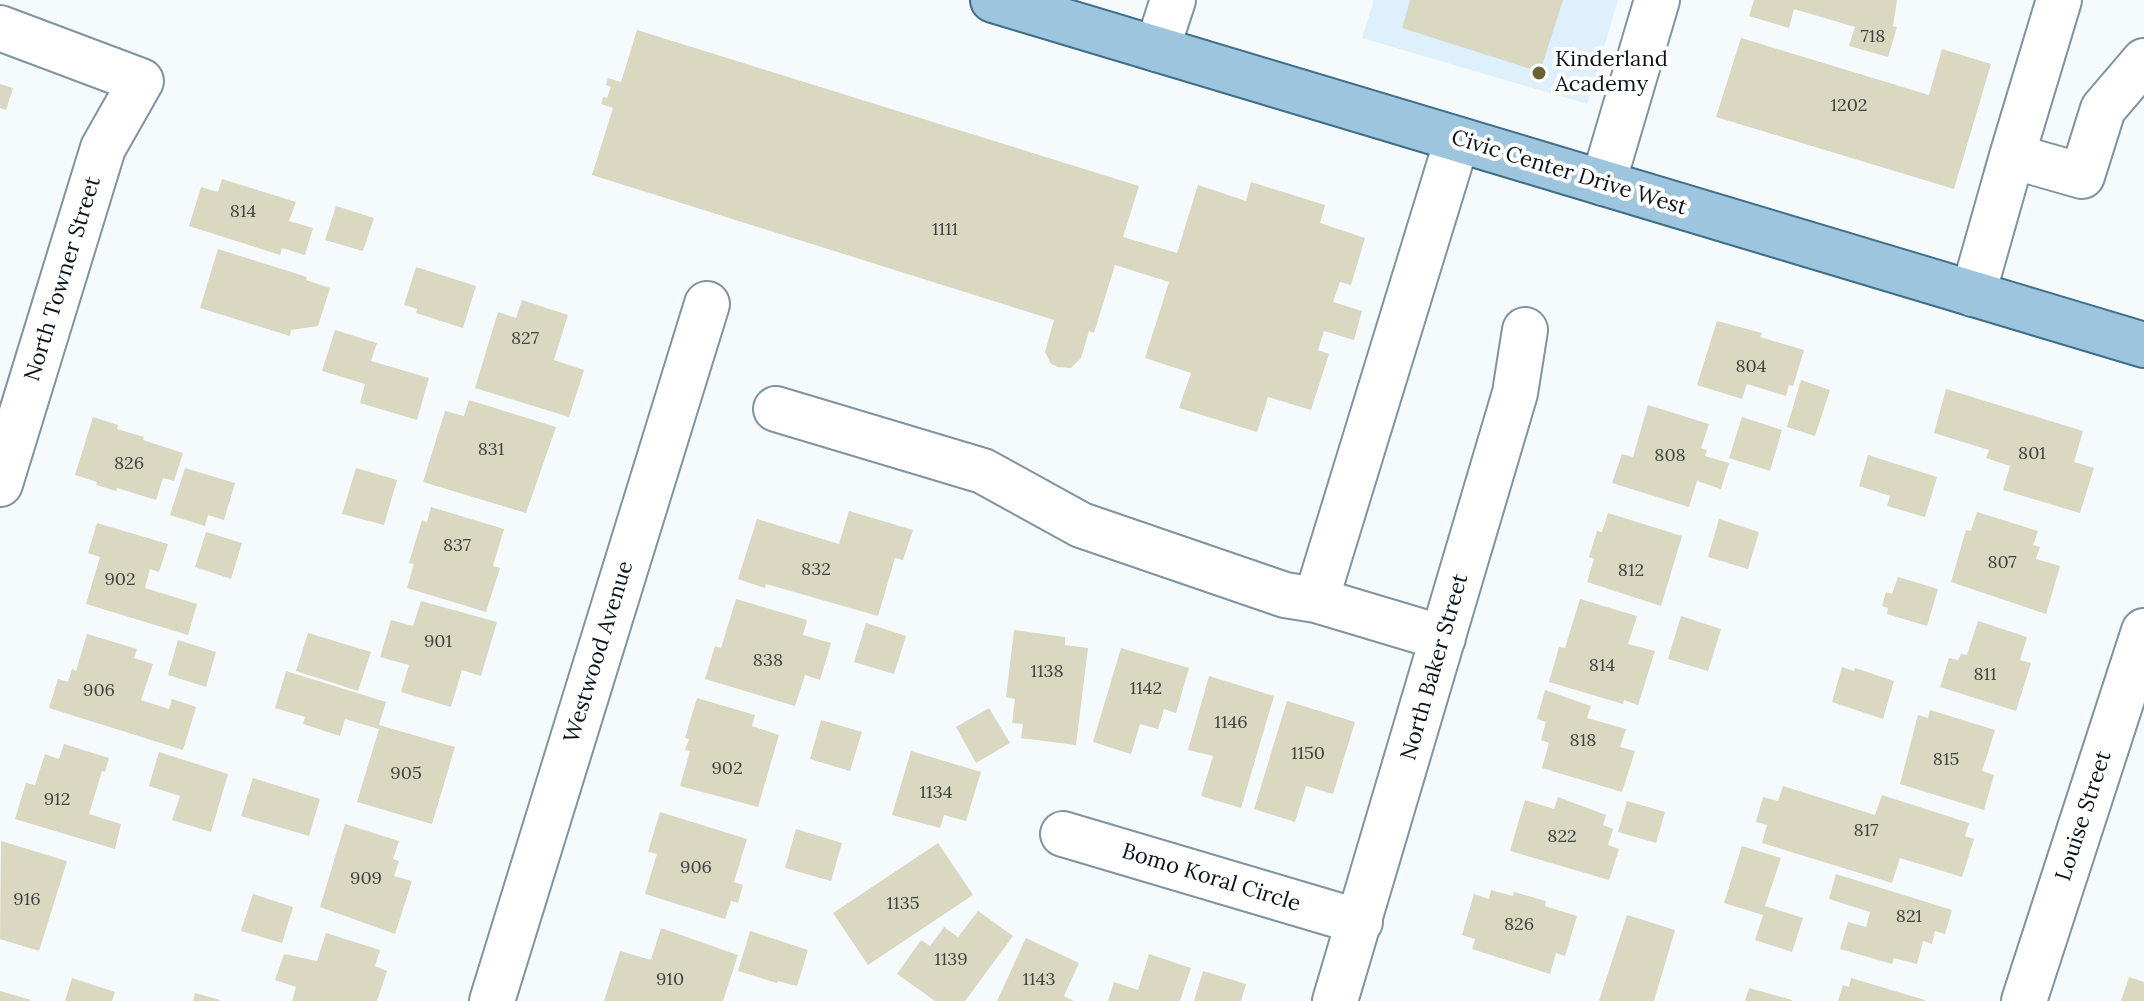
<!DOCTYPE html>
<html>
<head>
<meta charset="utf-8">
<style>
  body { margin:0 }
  canvas { display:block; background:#f5fafd }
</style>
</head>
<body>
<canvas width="2144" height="1001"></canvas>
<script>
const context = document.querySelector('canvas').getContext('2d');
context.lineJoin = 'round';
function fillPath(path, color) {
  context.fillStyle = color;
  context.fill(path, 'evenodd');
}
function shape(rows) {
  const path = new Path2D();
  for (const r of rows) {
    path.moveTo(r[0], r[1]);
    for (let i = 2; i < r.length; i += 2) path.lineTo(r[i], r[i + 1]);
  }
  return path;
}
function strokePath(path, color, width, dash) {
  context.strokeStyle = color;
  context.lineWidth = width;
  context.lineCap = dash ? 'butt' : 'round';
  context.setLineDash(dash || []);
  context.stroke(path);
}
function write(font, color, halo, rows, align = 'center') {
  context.font = font + ' Lora,serif';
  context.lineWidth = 8;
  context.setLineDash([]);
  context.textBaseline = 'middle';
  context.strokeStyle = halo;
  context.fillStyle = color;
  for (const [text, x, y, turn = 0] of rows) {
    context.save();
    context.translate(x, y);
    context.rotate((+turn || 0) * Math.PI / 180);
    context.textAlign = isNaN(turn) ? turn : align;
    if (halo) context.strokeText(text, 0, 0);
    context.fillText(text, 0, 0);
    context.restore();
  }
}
fillPath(shape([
  [1374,0,1618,0,1587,104,1362,38]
]), '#def0fb');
fillPath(shape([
  [1410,0,1563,0,1540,72,1402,28],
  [1754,0,1897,0,1893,26,1897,27,1888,57,1849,46,1855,27,1794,9,1789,28,1749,16],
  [637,30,1139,186,1123,237,1177,253,1198,185,1246,201,1251,182,1325,205,1320,223,1365,238,1351,285,1340,282,1333,302,1362,311,1354,340,1324,331,1318,350,1329,354,1311,410,1268,397,1257,432,1179,408,1191,373,1145,358,1169,282,1115,265,1094,333,1089,331,1081,358,1071,368,1058,367,1051,364,1045,352,1054,320,592,175,613,108,601,104,603,97,607,98,611,87,606,85,608,78,621,82],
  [1741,38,1929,95,1942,49,1991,64,1954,189,1716,117],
  [0,84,13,88,6,110,0,108],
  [222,179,296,202,289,221,313,228,305,255,282,248,280,255,189,226,201,187,218,192],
  [336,206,374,218,363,251,325,240],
  [218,249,307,277,306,280,330,288,318,326,291,330,290,336,200,308],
  [416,267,476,286,463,328,416,313,417,309,404,305],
  [522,300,568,315,554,360,584,370,569,417,475,388,498,312,516,318],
  [1717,321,1762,333,1760,337,1804,350,1793,386,1789,385,1786,396,1747,384,1742,399,1697,385],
  [335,330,377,343,371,361,429,378,417,420,360,403,365,384,322,371],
  [1801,380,1830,390,1815,436,1787,427],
  [1946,389,2083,431,2074,462,2094,468,2080,513,2003,490,2010,466,1986,458,1989,450,1934,433],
  [469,400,556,427,526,513,423,482,445,411,464,416],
  [1648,405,1709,424,1701,448,1707,450,1705,456,1729,463,1721,489,1697,481,1689,507,1612,483,1622,454,1633,457],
  [93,417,118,425,117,429,144,437,143,440,183,453,174,481,163,478,156,500,117,488,116,491,96,485,97,482,75,475],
  [1742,417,1782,430,1770,471,1729,458],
  [1868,455,1937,477,1925,517,1887,506,1890,496,1859,486],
  [185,468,235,483,224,520,208,515,205,526,170,515],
  [356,468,397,480,384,525,342,514],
  [431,507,504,529,493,566,500,568,486,612,407,588,414,564,409,563,422,520,427,522],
  [849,511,913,530,903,560,895,558,878,616,766,584,765,588,738,579,757,519,839,544],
  [1977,512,2038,531,2033,545,2040,547,2036,559,2060,566,2046,614,1951,582,1966,530,1971,531],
  [1608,513,1682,536,1661,606,1587,582,1594,559,1589,557,1597,531,1602,532],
  [1719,519,1759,532,1748,569,1708,557],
  [97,523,168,544,159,572,150,569,145,588,197,604,188,635,86,604,100,557,88,553],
  [206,532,242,543,231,579,195,567],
  [1898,577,1938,589,1927,626,1887,614,1888,608,1882,606,1886,592,1892,594],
  [736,599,807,620,803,635,831,643,820,680,805,675,795,706,705,679,715,646,721,648],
  [1580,599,1637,616,1628,644,1655,651,1638,705,1624,700,1623,704,1549,682,1559,647,1565,648],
  [421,601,497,622,481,676,462,670,451,707,401,692,409,665,380,657,391,620,413,626],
  [1681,616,1721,629,1708,671,1668,659],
  [1978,621,2027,637,2020,660,2031,663,2016,711,1940,687,1949,658,1958,660,1961,654,1967,655],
  [866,623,906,636,894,674,854,662],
  [1014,630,1065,637,1065,645,1088,648,1076,745,1021,738,1023,724,1012,723,1015,699,1006,697],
  [308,633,371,652,358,691,296,671],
  [87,634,137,649,134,658,153,664,141,700,169,709,172,699,196,707,183,750,49,708,58,679,68,682,72,669,76,671],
  [178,640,216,652,206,687,168,675],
  [1121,648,1189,668,1176,713,1164,709,1158,729,1140,724,1131,754,1093,742],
  [1842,667,1854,671,1855,668,1894,681,1883,719,1832,702],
  [286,671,386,702,379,725,455,747,432,824,357,802,379,729,345,719,340,736,303,724,305,717,275,708],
  [1209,676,1274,696,1241,808,1201,796,1213,756,1188,750],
  [1545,690,1591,706,1587,718,1626,729,1620,747,1635,751,1622,792,1542,768,1549,743,1541,740,1546,722,1537,719],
  [697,698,755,715,752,726,779,735,758,807,680,786,690,751,685,750,689,739,685,738],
  [1287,701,1355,722,1333,794,1306,786,1295,822,1254,809],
  [989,708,1010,743,976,763,956,727],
  [1930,710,1995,730,1982,771,1994,775,1984,810,1900,784,1918,715,1928,718],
  [821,720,862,732,850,771,810,759],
  [64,744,109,758,105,772,102,771,89,814,121,824,115,849,15,819,26,783,35,785,45,754,59,759],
  [911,751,981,772,966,821,944,815,940,828,892,815],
  [159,752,228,774,211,832,172,820,180,796,149,786],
  [253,778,320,799,309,836,241,816],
  [1783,786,1875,815,1882,795,1969,823,1965,836,1974,839,1962,877,1900,858,1892,883,1762,843,1767,825,1756,822,1763,797,1778,801],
  [1558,797,1606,815,1603,825,1613,829,1608,845,1619,849,1609,880,1510,851,1525,800,1554,809],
  [1627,801,1665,812,1656,843,1618,832],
  [660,812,747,839,734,882,743,885,738,903,731,901,725,919,645,894,657,854,648,852],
  [345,824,399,841,393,859,399,861,394,876,412,881,395,934,320,907],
  [796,829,842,843,831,881,785,868],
  [1,841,67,861,39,951,0,939],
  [938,843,973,895,868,965,833,913],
  [1742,846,1781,858,1765,906,1803,918,1792,952,1755,940,1763,915,1724,903],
  [1836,874,1952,910,1945,934,1935,931,1932,944,1923,941,1917,964,1894,958,1892,964,1840,949,1848,922,1866,927,1870,912,1829,899],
  [1491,890,1513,896,1514,892,1546,901,1545,906,1577,916,1565,956,1556,953,1550,974,1472,949,1475,939,1462,935,1474,894,1489,899],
  [253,894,293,907,282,943,241,931],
  [978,911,1013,936,965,1001,935,1001,897,974,921,940,930,946,944,927,958,937],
  [1627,915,1675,930,1654,1001,1599,1001],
  [661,928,738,955,723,1001,604,1001,620,951,651,960],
  [750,931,808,950,797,986,778,981,777,983,738,971],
  [326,933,380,950,375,966,387,971,377,1001,292,1001,296,987,275,980,284,954,317,961],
  [1026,938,1079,963,1064,996,1074,1001,997,1001],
  [1149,954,1191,968,1180,1001,1108,1001,1114,982,1138,990],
  [1203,971,1246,984,1241,1001,1194,1001],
  [2129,977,2144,982,2144,1001,2121,1001],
  [72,978,115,992,112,1001,65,1001],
  [1851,978,1925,1000,1925,1001,1838,1001,1843,985,1849,987],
  [1749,988,1792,1000,1792,1001,1745,1001],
  [0,991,31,1000,30,1001,0,1001],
  [195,993,220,1000,220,1001,193,1001]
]), '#dad8c1');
const minor = shape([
  [0,28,141,81,103,148,0,484],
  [1157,49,1173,0],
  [2012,156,2059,0],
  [1603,183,1657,0],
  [1973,294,2012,156,2082,176,2103,109,2144,61],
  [776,409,983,471,1081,525,1285,595,1316,600,1443,638],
  [1316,600,1457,140],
  [1063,834,1360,922],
  [492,1001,707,304],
  [1335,1001,1515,393,1525,330],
  [2024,1001,2144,631]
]);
const major = shape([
  [993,0,2144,345]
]);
strokePath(minor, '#7f94a1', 48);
strokePath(major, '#3f6e8a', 48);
strokePath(minor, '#fff', 44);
strokePath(major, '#9dc5dd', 44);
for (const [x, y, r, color] of [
  [1539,73,8,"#686330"]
]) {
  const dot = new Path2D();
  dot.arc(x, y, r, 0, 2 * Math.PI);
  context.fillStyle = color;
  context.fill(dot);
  strokePath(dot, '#fff', 3);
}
write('18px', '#404543', null, [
  ["718",1873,37],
  ["1202",1849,106],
  ["814",243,212],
  ["1111",945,230],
  ["827",525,339],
  ["804",1751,367],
  ["831",491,450],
  ["801",2032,454],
  ["808",1670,456],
  ["826",129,464],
  ["837",457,546],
  ["807",2002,563],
  ["832",816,570],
  ["812",1631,571],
  ["902",120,580],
  ["901",438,642],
  ["838",768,661],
  ["814",1602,666],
  ["1138",1047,672],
  ["811",1985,675],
  ["1142",1146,689],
  ["906",99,691],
  ["1146",1231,723],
  ["818",1583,741],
  ["1150",1308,754],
  ["815",1946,760],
  ["902",727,769],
  ["905",406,774],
  ["1134",936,793],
  ["912",57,800],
  ["817",1866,831],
  ["822",1562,837],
  ["906",696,868],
  ["909",366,879],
  ["916",27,900],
  ["1135",903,904],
  ["821",1909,917],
  ["826",1519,925],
  ["1139",951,960],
  ["910",670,980],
  ["1143",1039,980]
]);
write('22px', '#0c1419', '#fff', [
  ["Kinderland",1555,60],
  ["Academy",1555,85]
], 'left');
write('22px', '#0c1419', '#fff', [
  ["Civic Center Drive West",1569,173,17],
  ["North Towner Street",63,279,-73],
  ["Westwood Avenue",599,652,-73],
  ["North Baker Street",1435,667,-74],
  ["Louise Street",2084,816,-72],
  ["Bomo Koral Circle",1211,878,17]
]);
</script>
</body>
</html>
